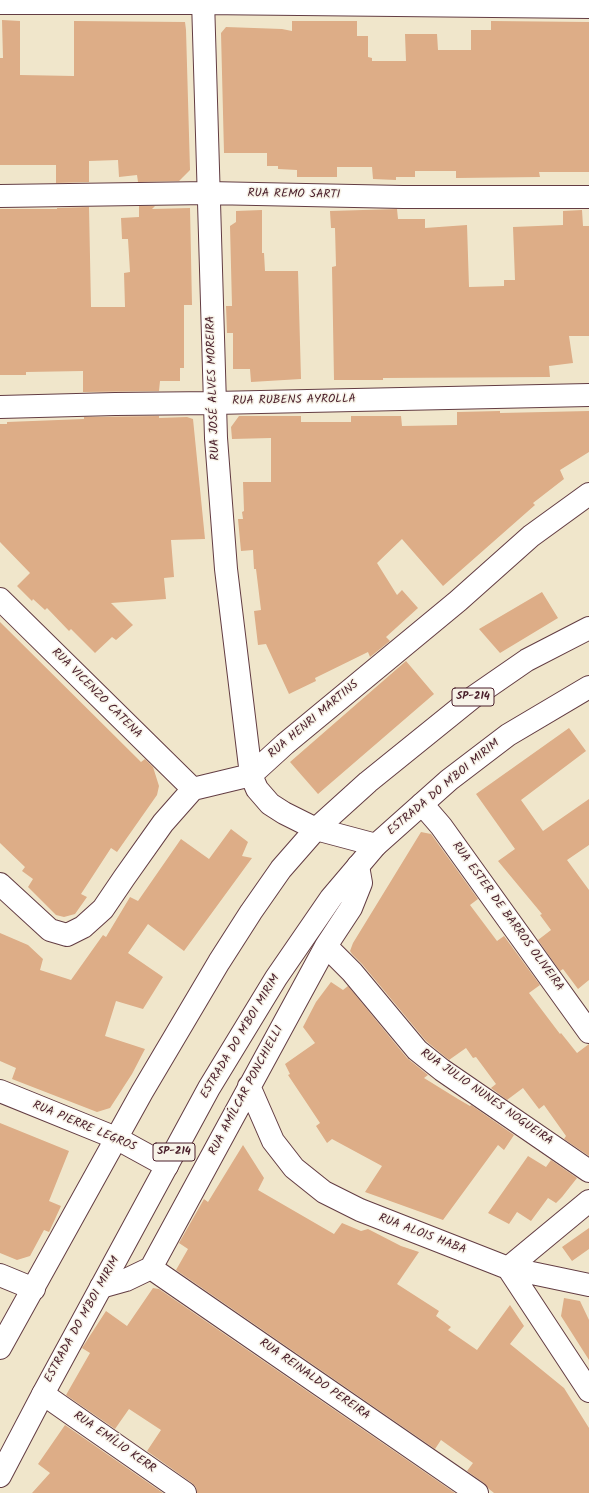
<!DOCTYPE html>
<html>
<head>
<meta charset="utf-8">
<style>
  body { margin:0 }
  canvas { display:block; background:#f0e6cb }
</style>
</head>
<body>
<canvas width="589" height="1493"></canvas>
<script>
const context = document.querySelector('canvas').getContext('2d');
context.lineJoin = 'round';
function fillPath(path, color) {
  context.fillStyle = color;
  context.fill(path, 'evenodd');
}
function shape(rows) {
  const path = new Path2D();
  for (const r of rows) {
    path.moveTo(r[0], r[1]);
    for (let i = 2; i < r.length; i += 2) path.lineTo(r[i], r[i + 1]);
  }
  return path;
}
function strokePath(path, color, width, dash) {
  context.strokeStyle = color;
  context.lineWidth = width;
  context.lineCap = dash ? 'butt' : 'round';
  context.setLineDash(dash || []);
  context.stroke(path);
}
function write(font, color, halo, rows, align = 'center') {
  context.font = font + ' Kalam,sans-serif';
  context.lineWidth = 3;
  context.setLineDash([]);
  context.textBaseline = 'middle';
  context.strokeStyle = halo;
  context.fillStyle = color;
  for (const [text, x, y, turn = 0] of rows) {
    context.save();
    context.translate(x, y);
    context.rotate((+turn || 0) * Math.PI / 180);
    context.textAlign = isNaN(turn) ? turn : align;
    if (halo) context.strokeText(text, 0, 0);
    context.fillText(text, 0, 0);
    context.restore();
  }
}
fillPath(shape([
  [2,20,20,21,20,75,74,76,74,21,185,22,186,30,190,170,179,181,138,182,137,175,119,177,118,160,89,161,89,182,56,183,56,165,0,165,0,58,3,58],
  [292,21,357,21,357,36,368,36,368,57,372,58,372,61,406,61,405,34,437,34,438,50,471,50,471,30,491,30,491,21,589,22,589,172,539,172,540,177,456,178,456,171,415,171,415,177,396,177,396,180,373,179,372,167,337,167,337,177,297,177,297,170,278,169,278,166,267,166,267,153,224,153,221,33,226,27,282,29,292,31],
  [139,206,155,206,152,209,190,208,192,305,184,305,184,368,180,368,180,381,160,381,159,391,83,392,83,371,26,372,26,375,0,375,0,209,57,209,57,208,89,207,91,307,125,307,124,273,130,272,128,239,122,239,121,218,139,217],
  [397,209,398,219,425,219,425,228,467,225,469,287,504,286,504,280,515,280,513,227,563,225,563,211,582,210,583,226,589,226,589,336,569,336,573,363,549,366,550,377,383,378,383,380,334,380,332,267,336,266,335,228,331,228,330,211],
  [262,210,262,253,264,253,265,271,298,271,301,379,251,382,250,369,233,369,233,333,227,333,226,306,232,306,230,226,236,222,236,211],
  [500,411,500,413,589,411,589,452,560,470,564,479,533,503,535,505,443,586,402,539,377,563,397,595,402,590,418,608,386,637,390,641,370,657,368,652,315,678,316,681,289,694,266,644,258,645,254,611,261,610,256,569,254,569,253,550,241,551,238,519,243,519,242,512,244,511,243,482,271,482,271,438,232,439,231,427,239,416,301,416,301,422,351,422,351,416,401,416,402,426,457,425,457,412],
  [159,416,159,418,187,417,193,419,205,539,171,540,174,577,164,578,166,599,111,603,133,625,116,640,112,637,95,653,71,629,69,631,47,608,45,610,33,599,32,601,17,586,30,573,0,542,0,424,7,424,7,422,84,419,84,417],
  [542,592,558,618,500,653,479,629],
  [0,622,141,762,145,759,153,767,159,786,157,795,117,852,111,848,81,894,87,897,75,914,64,917,56,915,28,887,33,879,22,871,25,867,0,843],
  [406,661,434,694,318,794,290,762],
  [569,728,586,751,521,800,543,831,589,799,589,845,567,860,589,890,589,980,578,989,563,969,560,971,538,940,551,930,540,915,542,914,498,861,515,849,476,794],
  [231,829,248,842,242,856,252,858,184,951,148,924,128,953,163,977,143,1009,116,1001,105,1036,145,1049,132,1074,110,1108,97,1112,12,1079,16,1068,0,1061,0,933,28,945,43,959,40,970,71,980,103,935,106,937,130,897,138,901,181,839,209,859],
  [421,832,431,834,478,899,470,905,497,941,504,936,540,985,529,993,560,1034,561,1033,577,1053,589,1044,589,1156,564,1139,566,1136,544,1105,539,1109,523,1088,507,1100,491,1088,496,1084,476,1057,473,1058,466,1048,449,1060,426,1041,362,964,352,954,350,951,353,943],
  [331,982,343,990,348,986,407,1058,428,1075,424,1078,458,1099,470,1106,471,1105,514,1135,504,1150,498,1145,443,1220,365,1192,382,1166,332,1139,327,1143,316,1126,320,1123,288,1075,290,1074,285,1064,315,1043,303,1027,316,1002],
  [0,1123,69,1151,49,1201,61,1206,49,1232,44,1230,30,1256,17,1260,0,1253],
  [243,1145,264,1178,258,1190,334,1234,342,1223,361,1231,368,1229,401,1246,419,1252,397,1284,439,1311,436,1316,451,1327,448,1330,477,1350,510,1305,524,1326,510,1344,564,1388,589,1428,589,1493,494,1493,489,1489,484,1483,467,1471,473,1463,441,1440,435,1449,176,1270,188,1249,179,1243,204,1199,208,1202],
  [528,1156,546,1167,551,1160,577,1178,562,1197,556,1203,548,1198,531,1221,517,1212,509,1224,488,1213],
  [589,1228,589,1249,572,1261,562,1247],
  [153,1288,159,1289,455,1493,197,1493,196,1487,192,1483,147,1451,161,1430,129,1409,115,1429,66,1395,90,1353,82,1348,106,1311,127,1326],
  [564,1298,580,1301,589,1320,589,1360,561,1316],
  [65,1425,163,1493,32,1493,50,1473,38,1464]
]), '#ddad87');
const minor = shape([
  [203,0,216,438,226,569,251,775,257,789,270,804,284,813,316,829,376,845],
  [0,3,203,3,589,7],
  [0,196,208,193,403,197,589,197],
  [0,407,115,404,214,403,589,395],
  [0,599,193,789],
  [422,804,441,826,589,1032],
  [0,884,50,930,67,935,83,927,103,909,124,878,163,823,193,789,251,775,285,744,458,601,531,536,589,494],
  [326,946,352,972,417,1050,442,1070,589,1171],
  [249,1086,273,1141,294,1168,324,1192,360,1210,508,1268,589,1391],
  [0,1091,116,1138,167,1166],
  [151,1268,477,1493],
  [508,1268,589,1201],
  [508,1268,589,1285],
  [0,1275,34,1289],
  [101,1287,126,1280,151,1268,326,946,351,908,361,883,358,866],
  [43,1394,185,1493]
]);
const primary = shape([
  [0,1348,142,1092,219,962,251,912,281,869,316,829,368,782,472,698,527,660,589,628],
  [0,1476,43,1394,209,1088,276,978,331,898,376,845,449,780,508,735,589,687]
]);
strokePath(minor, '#633d43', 24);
strokePath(primary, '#633d43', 24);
strokePath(minor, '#fff', 22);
strokePath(primary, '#fff', 22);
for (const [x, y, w] of [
  [473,697,42],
  [174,1152,42]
]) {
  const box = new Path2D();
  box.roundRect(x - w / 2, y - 9, w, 18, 3);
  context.fillStyle = '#f7f3e8';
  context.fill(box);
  strokePath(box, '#4a1f2b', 1);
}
write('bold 11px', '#4a1f2b', null, [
  ["SP-214",473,697],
  ["SP-214",174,1152]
]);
write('12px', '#4a1f2b', '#f7f3e8', [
  ["RUA REMO SARTI",294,195,1],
  ["RUA JOSÉ ALVES MOREIRA",214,388,-92],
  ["RUA RUBENS AYROLLA",294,401,-1],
  ["RUA VICENZO CATENA",96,694,45],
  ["RUA HENRI MARTINS",314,720,-40],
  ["ESTRADA DO M'BOI MIRIM",444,788,-40],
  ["RUA ESTER DE BARROS OLIVEIRA",507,917,54],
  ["ESTRADA DO M'BOI MIRIM",241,1037,-59],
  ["RUA AMÍLCAR PONCHIELLI",247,1091,-62],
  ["RUA JULIO NUNES NOGUEIRA",486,1098,35],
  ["RUA PIERRE LEGROS",84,1127,23],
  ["RUA ALOIS HABA",422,1235,21],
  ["ESTRADA DO M'BOI MIRIM",83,1320,-61],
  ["RUA REINALDO PEREIRA",314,1380,35],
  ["RUA EMÍLIO KERR",114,1443,35]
]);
</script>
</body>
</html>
